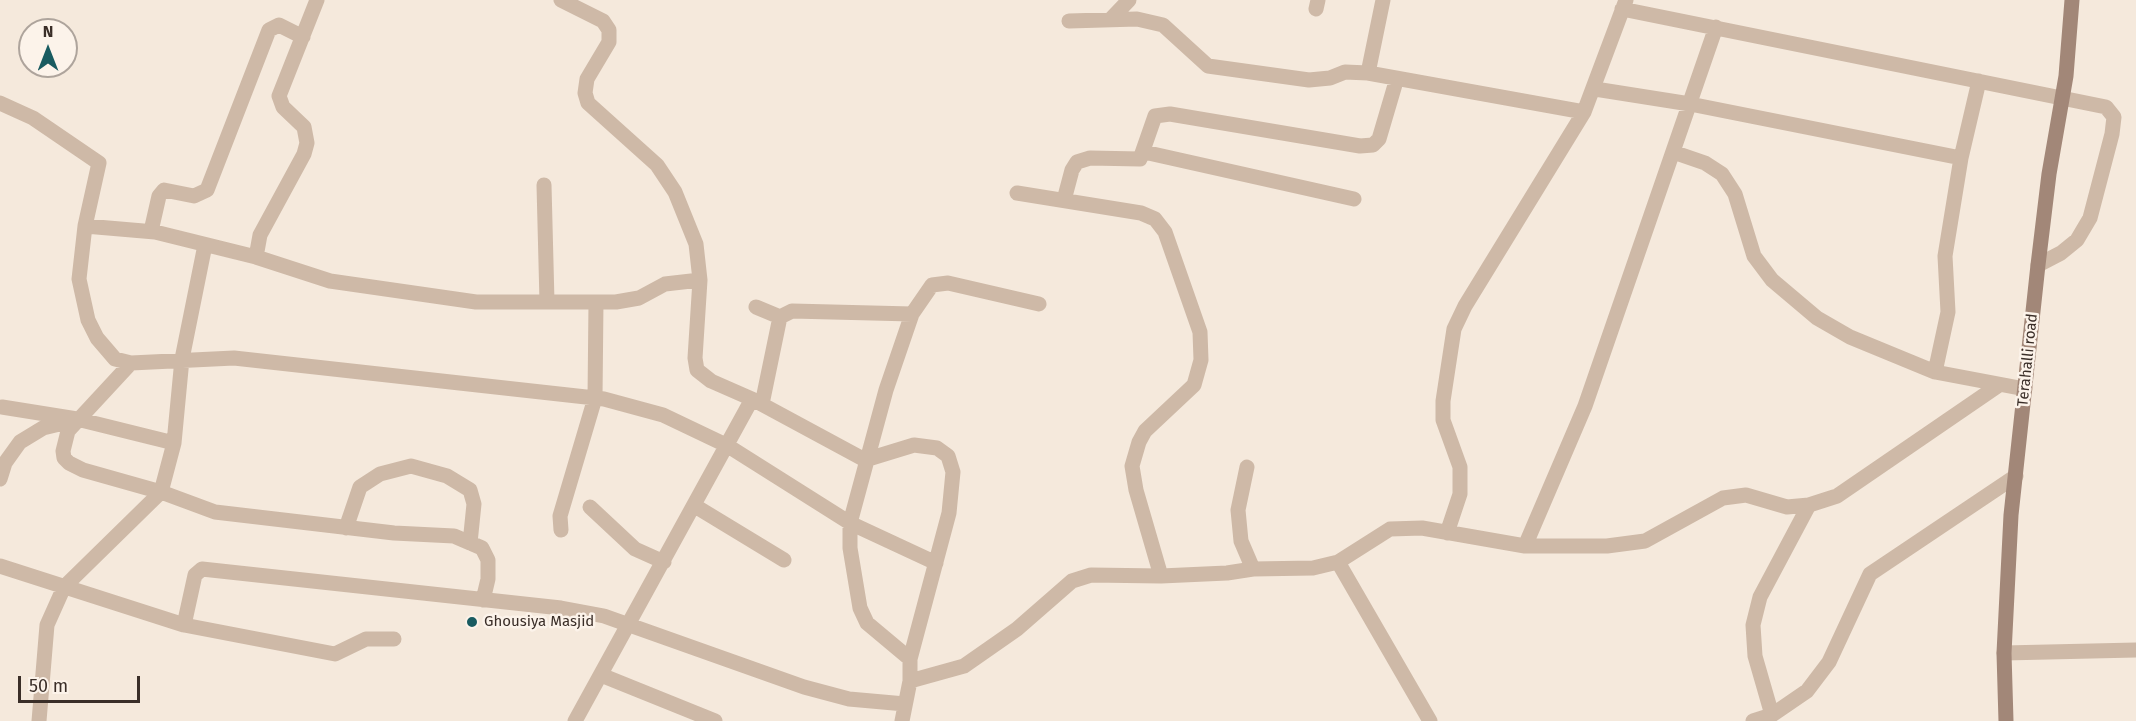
<!DOCTYPE html>
<html>
<head>
<meta charset="utf-8">
<style>
  body { margin:0 }
  #map { position:relative; width:2136px; height:721px; overflow:hidden; background:#f5e9dc; font-family:"Fira Sans",sans-serif }
  canvas { display:block }
  .north { position:absolute; left:18px; top:18px; width:60px; height:60px; box-sizing:border-box; background:#fcf3ea; border:2px solid #aea49c; border-radius:50%; rotate:0deg; font-size:16px; font-weight:700; line-height:24px; text-align:center; color:#3a2e28 }
  .north::after { content:''; display:block; margin:auto; width:21px; height:27px; background:#195b60; clip-path:polygon(50% 0,100% 100%,50% 72%,0 100%) }
  .scale { position:absolute; left:18px; top:676px; width:122px; height:27px; box-sizing:border-box; border:3px solid #3a2e28; border-top:0; padding-left:8px; font-size:18px; line-height:21px; white-space:nowrap; color:#3a2e28; -webkit-text-stroke:4px #fcf3ea; paint-order:stroke }
</style>
</head>
<body>
<div id="map">
<canvas width="2136" height="721"></canvas>
<div class="north">N</div>
<div class="scale">50 m</div>
</div>
<script>
const context = document.querySelector('canvas').getContext('2d');
context.lineJoin = 'round';
function shape(rows) {
  const path = new Path2D();
  for (const r of rows) {
    path.moveTo(r[0], r[1]);
    for (let i = 2; i < r.length; i += 2) path.lineTo(r[i], r[i + 1]);
  }
  return path;
}
function strokePath(path, color, width, dash) {
  context.strokeStyle = color;
  context.lineWidth = width;
  context.lineCap = dash ? 'butt' : 'round';
  context.setLineDash(dash || []);
  context.stroke(path);
}
function write(font, color, halo, rows, align = 'center') {
  context.font = font + ' "Fira Sans",sans-serif';
  context.lineWidth = 5;
  context.setLineDash([]);
  context.textBaseline = 'middle';
  context.strokeStyle = halo;
  context.fillStyle = color;
  for (const [text, x, y, turn = 0] of rows) {
    context.save();
    context.translate(x, y);
    context.rotate((+turn || 0) * Math.PI / 180);
    context.textAlign = isNaN(turn) ? turn : align;
    if (halo) context.strokeText(text, 0, 0);
    context.fillText(text, 0, 0);
    context.restore();
  }
}
strokePath(shape([
  [561,0,603,21,609,30,609,42,587,79,585,93,588,103,657,165,675,192,696,244,700,280,695,358,697,370,711,381,752,399,865,460,914,445,937,448,948,456,953,472,949,513,910,659,910,681,902,721],
  [1316,9,1318,0],
  [1622,9,2106,107,2114,117,2112,134,2090,218,2077,240,2061,253,2038,265],
  [1110,20,1129,0],
  [1069,21,1137,19,1163,25,1208,66,1309,80,1330,78,1345,72,1368,73,1584,112],
  [1368,73,1383,0],
  [1595,89,1690,104,1961,158],
  [0,103,33,118,99,163,85,226,79,279,88,320,97,338,115,359,131,363,234,358,604,399,663,415,728,446,850,523,936,563],
  [1144,152,1354,199],
  [1673,152,1705,163,1722,174,1735,194,1754,256,1772,280,1817,318,1850,337,1935,372,2025,389],
  [544,185,547,302],
  [1017,193,1141,213,1155,219,1165,232,1200,332,1201,360,1194,385,1145,431,1139,442,1132,466,1136,490,1161,576],
  [1064,200,1072,170,1077,162,1090,158,1140,159,1155,116,1170,114,1360,146,1373,145,1379,139,1397,78],
  [85,226,155,232,256,257,330,281,476,302,616,302,639,298,665,284,700,280],
  [151,231,159,196,164,190,194,196,207,190,269,30,279,25,303,37],
  [256,257,260,235,304,154,307,143,304,127,283,107,279,96,317,0],
  [756,307,780,317],
  [131,363,68,431,63,451,64,458,69,463,83,470,161,492,215,512,394,533,454,536,482,548,488,560,488,579,483,600],
  [1935,372,1948,312,1945,256,1961,158,1979,81],
  [762,404,780,317,792,311,912,314],
  [2,407,77,419,174,443],
  [1247,467,1238,510,1241,541,1253,569],
  [0,479,5,463,20,442,43,428,72,421],
  [695,506,784,560],
  [590,507,635,549,664,562],
  [346,528,360,487,380,474,411,466,447,476,470,490,474,504,470,543],
  [561,530,560,516,595,398,596,302],
  [1447,533,1460,494,1460,467,1443,420,1443,401,1454,329,1465,306,1584,112,1626,0],
  [1525,546,1585,406,1716,27],
  [1338,562,1430,721],
  [0,566,184,625,335,654,366,639,394,639],
  [184,625,195,575,202,569,561,608,604,616,804,687,849,699,905,704],
  [2004,653,2136,650],
  [910,659,867,623,860,608,850,548,850,523,886,390,912,314,932,285,948,283,1039,304],
  [601,675,715,721],
  [910,681,964,666,1017,629,1072,581,1091,575,1161,576,1227,573,1253,569,1313,568,1338,562,1390,529,1422,528,1525,546,1607,546,1645,541,1723,498,1746,495,1787,507,1809,505,1837,496,1999,385],
  [1772,715,1755,656,1753,625,1760,597,1809,505],
  [39,721,47,625,64,587,161,492,174,443,182,359,205,245],
  [575,721,752,399],
  [1753,721,1772,715,1807,691,1829,662,1870,574,2016,476]
]), '#ceb9a7', 15);
strokePath(shape([
  [2006,721,2004,653,2011,515,2038,265,2049,174,2066,76,2072,0]
]), '#a28778', 15);
for (const [x, y, r, color] of [
  [472,622,6,"#195b60"]
]) {
  const dot = new Path2D();
  dot.arc(x, y, r, 0, 2 * Math.PI);
  context.fillStyle = color;
  context.fill(dot);
  strokePath(dot, '#fcf3ea', 2);
}
write('15px', '#3a2e28', '#fcf3ea', [
  ["Terahalli road",2028,360,-84]
]);
write('15px', '#3a2e28', '#fcf3ea', [
  ["Ghousiya Masjid",484,622]
], 'left');
</script>
</body>
</html>
